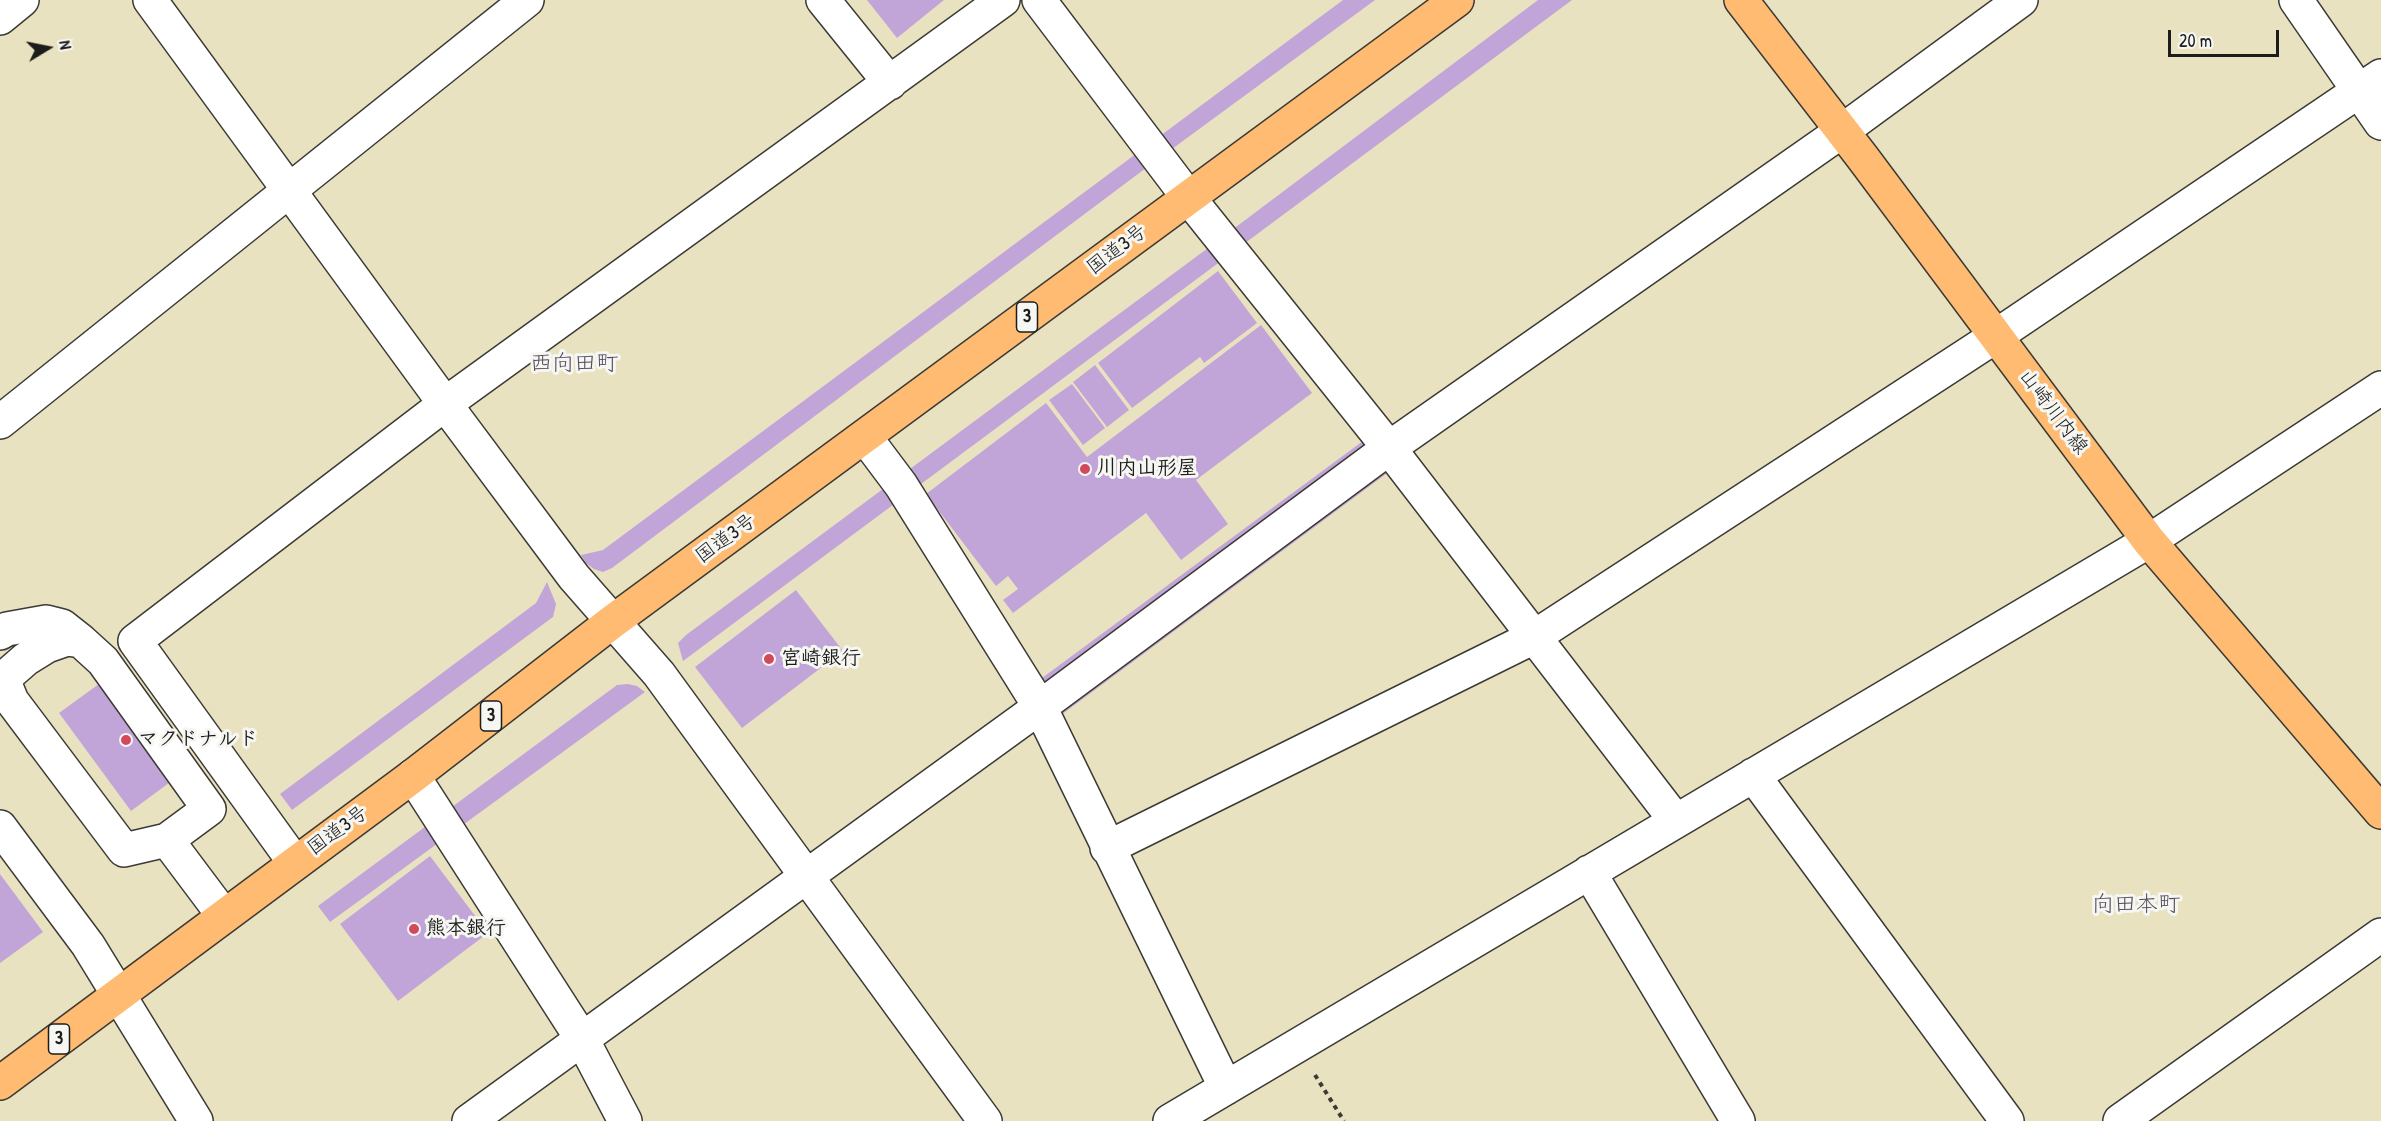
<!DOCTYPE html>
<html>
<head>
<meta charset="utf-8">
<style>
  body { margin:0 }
  #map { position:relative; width:2381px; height:1121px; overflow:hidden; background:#e9e2c0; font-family:"Patrick Hand",sans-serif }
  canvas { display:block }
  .north { position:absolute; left:18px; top:18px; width:60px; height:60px; -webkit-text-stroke:4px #f6f6f2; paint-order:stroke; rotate:80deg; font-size:16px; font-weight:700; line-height:24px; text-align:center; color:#1c1c1c }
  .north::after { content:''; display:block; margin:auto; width:21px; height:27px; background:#1c1c1c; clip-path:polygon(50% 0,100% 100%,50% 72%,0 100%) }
  .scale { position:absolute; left:2168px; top:30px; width:111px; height:27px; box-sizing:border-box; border:3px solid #1c1c1c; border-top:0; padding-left:8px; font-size:18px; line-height:21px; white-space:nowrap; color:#1c1c1c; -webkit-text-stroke:4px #f6f6f2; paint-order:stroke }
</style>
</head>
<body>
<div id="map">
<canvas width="2381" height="1121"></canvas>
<div class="north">N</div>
<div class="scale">20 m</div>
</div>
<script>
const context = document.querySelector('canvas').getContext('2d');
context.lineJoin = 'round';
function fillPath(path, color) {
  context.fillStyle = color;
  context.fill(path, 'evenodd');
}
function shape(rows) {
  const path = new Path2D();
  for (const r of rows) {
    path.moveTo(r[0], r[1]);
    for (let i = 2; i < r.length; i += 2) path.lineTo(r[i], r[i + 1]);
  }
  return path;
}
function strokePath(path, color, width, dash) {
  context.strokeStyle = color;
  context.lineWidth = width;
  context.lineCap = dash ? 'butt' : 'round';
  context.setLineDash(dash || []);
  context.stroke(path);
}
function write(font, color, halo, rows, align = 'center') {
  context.font = font + ' "Patrick Hand","Klee One",sans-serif';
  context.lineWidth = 6;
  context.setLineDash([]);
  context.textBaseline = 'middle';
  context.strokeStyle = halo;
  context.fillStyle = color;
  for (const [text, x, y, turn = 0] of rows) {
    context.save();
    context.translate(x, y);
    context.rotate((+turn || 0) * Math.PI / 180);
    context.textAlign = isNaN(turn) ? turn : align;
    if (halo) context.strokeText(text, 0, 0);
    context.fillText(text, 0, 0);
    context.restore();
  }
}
fillPath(shape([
  [867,0,944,0,897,38],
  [1343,0,1375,0,1142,171,612,568,603,572,594,569,586,563,581,555,603,550],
  [1538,0,1572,0,683,661,678,643,686,635,1208,248],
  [1218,271,1257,323,1204,363,1200,357,1132,408,1098,363],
  [1261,325,1312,393,1196,480,1228,524,1181,560,1146,513,1013,613,1003,600,1018,589,1008,576,996,586,926,494,1046,403,1087,457],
  [1095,365,1129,410,1107,427,1073,382],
  [1072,384,1105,428,1083,445,1049,400],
  [1363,441,1386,474,1057,718,1042,678],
  [547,582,556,604,553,617,292,810,280,794,536,603],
  [796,590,843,651,742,728,695,667],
  [121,668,192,766,131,811,59,713],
  [628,684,637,686,645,692,330,922,318,906,617,685],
  [430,856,488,933,398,1001,340,924],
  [0,874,43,932,0,963]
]), '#c2a5d8');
const minor = shape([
  [150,0,445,404,574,577,659,674,985,1121],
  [823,0,890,83],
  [1039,0,1188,197,1389,448,1676,821],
  [2296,0,2381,123],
  [0,18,22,0],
  [0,422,527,0],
  [865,437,901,485,1040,707,1226,1088],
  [0,633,7,629,46,622,62,626,81,641],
  [1753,775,2007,1121],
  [413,776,582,1039,625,1121],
  [0,827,88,945,196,1121],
  [167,840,209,809,103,661,81,641,67,639,47,646,26,659,3,679,12,701,124,850,167,840,224,916],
  [1107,848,1534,637,1996,336,2381,76],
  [295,863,135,641,445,404,1003,0],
  [1589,872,1738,1121],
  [469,1121,1040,707,1389,448,1842,131,2021,0],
  [1170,1121,2149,541,2381,388],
  [2120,1121,2381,935]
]);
const major = shape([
  [1741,0,1863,158,2149,541,2381,812]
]);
const highway = shape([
  [0,1083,413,776,612,622,1457,0]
]);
strokePath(minor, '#3b3a35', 36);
strokePath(major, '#3b3a35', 36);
strokePath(highway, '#3b3a35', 36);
strokePath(shape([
  [1315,1075,1344,1121]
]), '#3b3a35', 4, [4.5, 4.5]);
strokePath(minor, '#fff', 33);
strokePath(major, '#febb71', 33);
strokePath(highway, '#febb71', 33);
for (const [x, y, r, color] of [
  [1085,469,6,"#d1495b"],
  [769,659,6,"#d1495b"],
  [126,740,6,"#d1495b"],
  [414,929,6,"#d1495b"]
]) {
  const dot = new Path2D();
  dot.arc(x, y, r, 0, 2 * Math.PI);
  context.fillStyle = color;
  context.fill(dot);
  strokePath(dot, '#f6f6f2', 2);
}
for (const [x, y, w] of [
  [1027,317,21],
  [491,716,21],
  [59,1039,21]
]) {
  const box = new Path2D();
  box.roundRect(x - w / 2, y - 15, w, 30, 4.5);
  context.fillStyle = '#f6f6f2';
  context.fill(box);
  strokePath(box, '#1c1c1c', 1.5);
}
write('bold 18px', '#1c1c1c', null, [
  ["3",1027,317],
  ["3",491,716],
  ["3",59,1039]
]);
write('20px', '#1c1c1c', '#f6f6f2', [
  ["国道3号",1117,250,-37],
  ["山崎川内線",2053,412,53],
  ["国道3号",726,539,-36],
  ["国道3号",338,831,-36]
]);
write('bold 20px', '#1c1c1c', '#f6f6f2', [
  ["川内山形屋",1097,469],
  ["宮崎銀行",781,659],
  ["マクドナルド",138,740],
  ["熊本銀行",426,929]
], 'left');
write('22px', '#564c5e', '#f6f6f2', [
  ["西向田町",574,364],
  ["向田本町",2136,905]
]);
</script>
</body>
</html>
